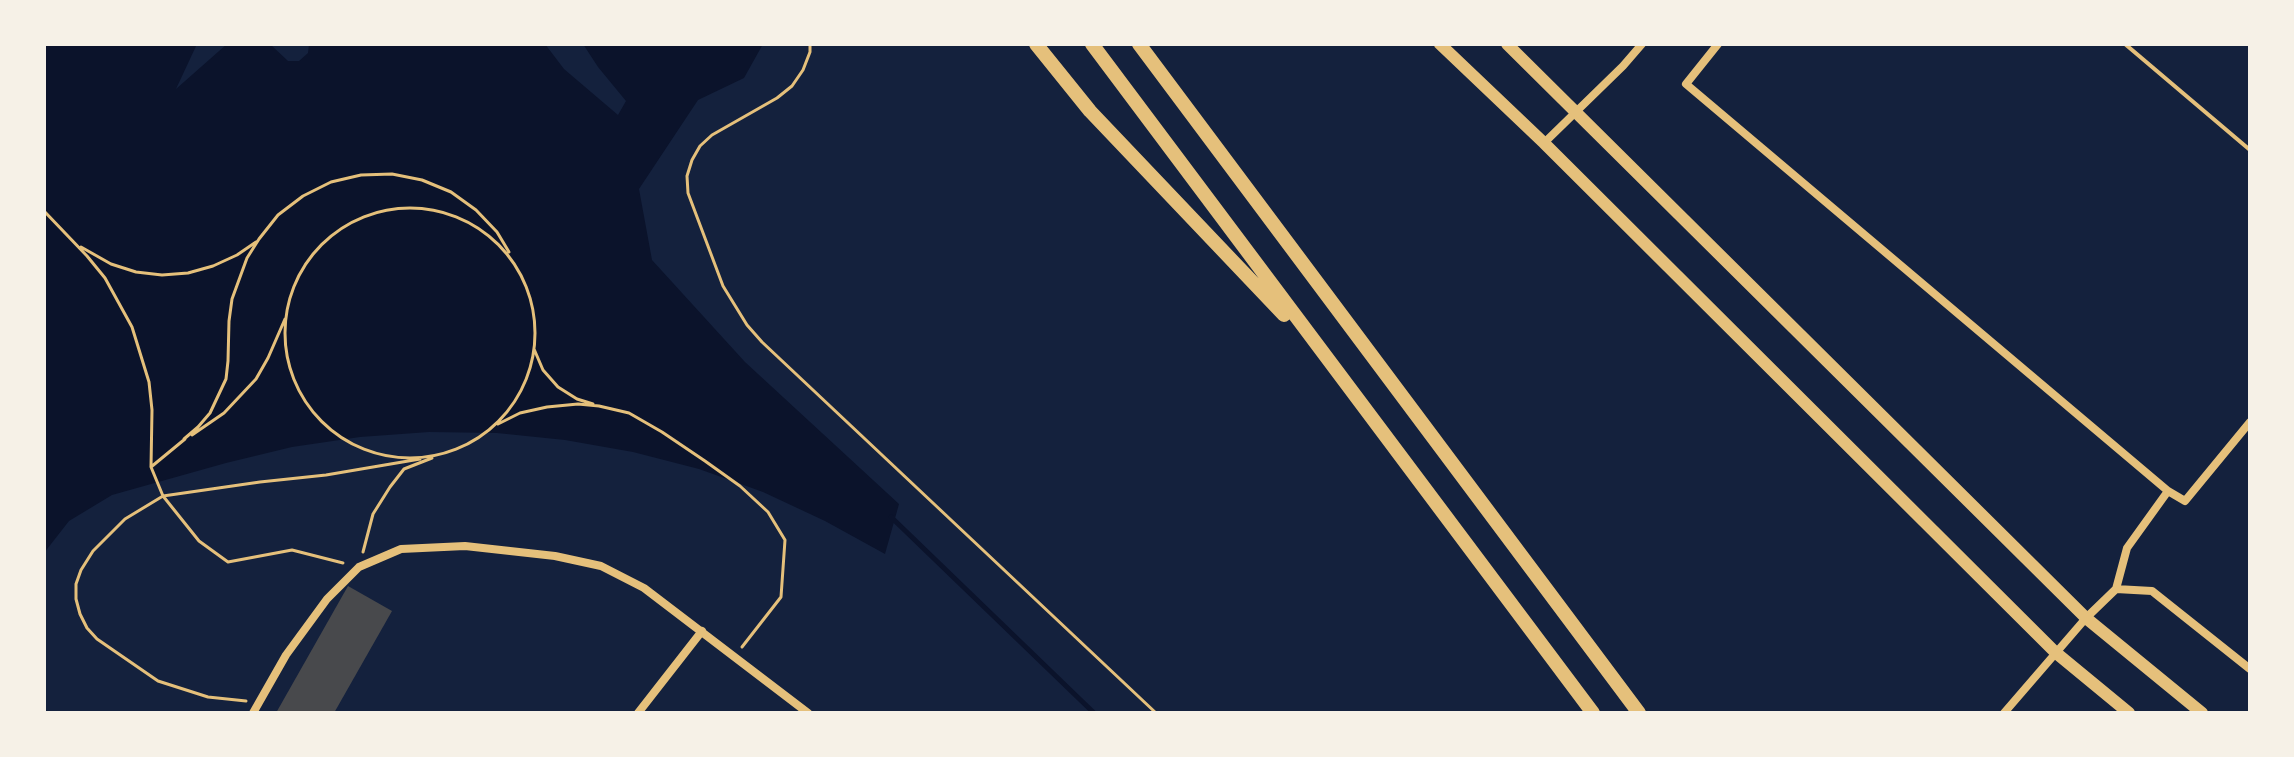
<!DOCTYPE html>
<html>
<head>
<meta charset="utf-8">
<style>
  body { margin:0 }
  #map { position:relative; width:2294px; height:757px; overflow:hidden; background:#14213d; font-family:"Sofia Sans Condensed",sans-serif }
  canvas { display:block }
  .frame { position:absolute; inset:0; border:46px solid #f6f1e7; pointer-events:none }
</style>
</head>
<body>
<div id="map">
<canvas width="2294" height="757"></canvas>
<div class="frame"></div>
</div>
<script>
const context = document.querySelector('canvas').getContext('2d');
context.lineJoin = 'round';
function fillPath(path, color) {
  context.fillStyle = color;
  context.fill(path, 'evenodd');
}
function shape(rows) {
  const path = new Path2D();
  for (const r of rows) {
    if (r.length === 3) {
      path.moveTo(r[0] + r[2], r[1]);
      path.arc(r[0], r[1], r[2], 0, 2 * Math.PI);
      continue;
    }
    path.moveTo(r[0], r[1]);
    for (let i = 2; i < r.length; i += 2) path.lineTo(r[i], r[i + 1]);
  }
  return path;
}
function strokePath(path, color, width, dash) {
  context.strokeStyle = color;
  context.lineWidth = width;
  context.lineCap = dash ? 'butt' : 'round';
  context.setLineDash(dash || []);
  context.stroke(path);
}
fillPath(shape([
  [44,44,197,44,176,89,227,44,271,45,288,61,299,61,308,53,309,44,545,44,564,69,618,115,626,101,598,67,583,44,763,44,744,78,698,100,639,189,652,260,745,362,899,504,885,554,825,521,763,492,699,469,633,452,565,440,497,433,429,432,360,437,292,447,226,463,112,495,69,521,44,553]
]), '#0b132b');
strokePath(shape([
  [891,517,1094,713]
]), '#0b132b', 5);
fillPath(shape([
  [348,586,392,611,334,713,276,713]
]), '#48494c');
strokePath(shape([
  [810,44,810,52,803,70,792,86,777,98,712,135,700,146,692,160,687,176,688,193,723,286,747,325,762,342,1156,713],
  [410,333,125],
  [44,211,87,256,105,278,132,327,149,382,152,410,151,467,163,496,199,541,228,562,292,550,343,563],
  [81,247,111,264,136,272,162,275,188,273,213,266,237,255,256,242],
  [534,349,543,370,558,387,577,399,593,404],
  [498,424,520,413,547,407,578,404,599,406,629,413,662,432,705,461,740,486,768,512,785,540,781,597,742,647],
  [192,435,224,413,256,379,268,358,285,319],
  [184,439,198,427,210,413,226,379,228,361,229,321,232,299,247,258,259,239,278,215,303,196,331,182,361,175,392,174,422,180,451,192,476,210,497,232,509,252],
  [151,467,185,439],
  [363,552,373,514,390,487,404,469,432,458],
  [246,701,208,697,158,681,97,639,87,628,80,614,76,599,76,584,81,570,93,551,125,519,163,496,260,482,326,475,420,459]
]), '#e5c07b', 3);
strokePath(shape([
  [2125,44,2250,150]
]), '#e5c07b', 4);
strokePath(shape([
  [1718,44,1686,84,2168,491,2185,501,2250,422],
  [1544,143,1623,66,1642,44],
  [2116,589,2152,591,2250,669],
  [2116,589,2127,548,2168,491],
  [253,713,286,655,327,599,359,567,401,549,465,546,555,556,601,566,644,588,808,713],
  [638,713,702,631],
  [2004,713,2086,618,2116,589]
]), '#e5c07b', 8);
strokePath(shape([
  [1440,44,1544,143,2055,652,2129,713],
  [1507,44,2086,618,2202,713]
]), '#e5c07b', 12);
strokePath(shape([
  [1036,44,1090,111,1284,315],
  [1092,44,1593,713],
  [1139,44,1639,713]
]), '#e5c07b', 14);
</script>
</body>
</html>
